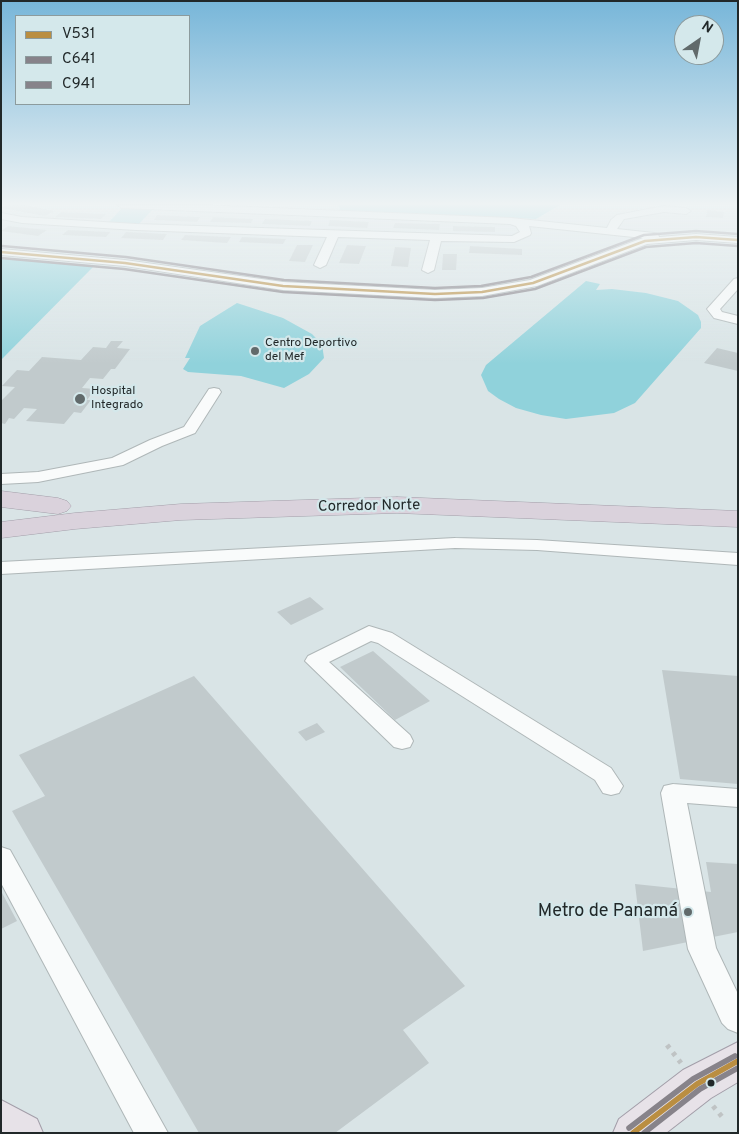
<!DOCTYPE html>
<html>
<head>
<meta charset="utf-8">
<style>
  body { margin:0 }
  #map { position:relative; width:739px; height:1134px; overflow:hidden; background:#d9e4e6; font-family:Overpass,sans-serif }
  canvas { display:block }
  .frame { position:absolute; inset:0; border:2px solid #212829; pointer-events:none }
  .legend { position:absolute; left:15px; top:15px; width:175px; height:90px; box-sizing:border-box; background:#d4e8eb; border:1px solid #8c9b9d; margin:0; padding:6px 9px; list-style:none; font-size:15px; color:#212829 }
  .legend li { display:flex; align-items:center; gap:10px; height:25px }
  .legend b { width:25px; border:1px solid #8c9b9d }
  .north { position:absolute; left:674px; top:15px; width:50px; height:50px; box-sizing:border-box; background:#d4e8eb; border:1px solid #8c9b9d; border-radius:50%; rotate:33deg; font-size:14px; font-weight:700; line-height:20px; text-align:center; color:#212829 }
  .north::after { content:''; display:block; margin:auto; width:18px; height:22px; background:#616a6b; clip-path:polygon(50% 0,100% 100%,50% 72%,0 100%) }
</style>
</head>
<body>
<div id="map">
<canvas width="739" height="1134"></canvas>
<div class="frame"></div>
<ul class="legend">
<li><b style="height:6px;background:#ba8e41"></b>V531</li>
<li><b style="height:6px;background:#87838a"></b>C641</li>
<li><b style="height:6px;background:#87838a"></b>C941</li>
</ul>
<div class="north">N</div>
</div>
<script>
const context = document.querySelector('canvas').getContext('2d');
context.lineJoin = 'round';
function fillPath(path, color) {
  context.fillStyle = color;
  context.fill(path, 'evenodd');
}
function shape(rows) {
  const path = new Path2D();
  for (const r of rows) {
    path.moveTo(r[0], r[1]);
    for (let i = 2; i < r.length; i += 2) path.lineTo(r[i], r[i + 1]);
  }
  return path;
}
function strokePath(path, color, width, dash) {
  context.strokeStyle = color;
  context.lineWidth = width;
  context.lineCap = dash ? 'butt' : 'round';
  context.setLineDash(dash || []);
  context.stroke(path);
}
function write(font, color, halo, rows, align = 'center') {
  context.font = font + ' Overpass,sans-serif';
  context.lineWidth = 4.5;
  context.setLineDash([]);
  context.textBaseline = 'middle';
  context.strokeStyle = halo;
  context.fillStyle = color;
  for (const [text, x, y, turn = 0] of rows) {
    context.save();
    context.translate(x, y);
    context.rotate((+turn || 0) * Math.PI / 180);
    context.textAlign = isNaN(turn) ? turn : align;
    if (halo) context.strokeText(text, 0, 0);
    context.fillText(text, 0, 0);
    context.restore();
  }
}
fillPath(shape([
  [125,205,156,206,136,227,106,225],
  [1,258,94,266,1,360],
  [586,281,600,284,596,290,612,289,646,293,678,301,698,315,701,322,701,328,635,403,614,413,566,419,541,415,516,408,499,399,488,391,481,375,486,365],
  [237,303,283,318,312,334,322,344,324,358,309,374,284,388,241,376,188,372,183,369,190,358,185,358,200,326]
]), '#90d2db');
fillPath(shape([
  [338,205,560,205,536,219,341,212]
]), '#7dd1dc');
fillPath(shape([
  [8,205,24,205,55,211,45,216,1,208],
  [707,210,724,212,723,218,706,217],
  [61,212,106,214,101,219,55,217],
  [157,215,200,217,197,222,154,220],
  [213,217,253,219,251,223,210,222],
  [265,219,312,221,310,226,262,224],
  [330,220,369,222,367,228,328,226],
  [395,223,440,224,439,230,393,228],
  [8,226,47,230,38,236,1,231],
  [453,226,495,227,495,232,453,231],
  [68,230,110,232,106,237,62,235],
  [126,232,167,234,163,240,121,238],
  [185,235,231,237,227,243,181,240],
  [242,237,286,239,283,244,239,242],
  [297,245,313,245,305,262,289,261],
  [347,245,366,246,359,264,339,263],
  [470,246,522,249,522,255,469,253],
  [395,247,411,248,408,267,391,266],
  [443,254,457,254,456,270,442,270],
  [111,341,123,341,117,348,130,349,115,369,111,369,103,379,90,378,82,388,95,389,87,400,91,400,81,413,74,412,64,424,26,421,37,409,24,408,14,419,9,418,5,424,1,423,1,401,15,387,2,386,17,370,29,371,42,357,81,360,93,347,106,348],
  [717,348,738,353,738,371,704,363],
  [310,597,324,609,291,625,277,612],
  [373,651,430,701,395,720,340,667],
  [662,670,738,676,738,784,680,779],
  [194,676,465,986,403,1030,429,1063,335,1133,199,1133,12,811,45,796,19,755],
  [317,723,325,732,306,741,298,732],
  [706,862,738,864,738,932,643,951,635,884,711,892],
  [1,891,17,921,1,929]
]), '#c1cacc');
const minor = shape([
  [117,205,202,205,511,218,607,228,611,220,617,215,664,206,686,208,691,211,686,214,664,212,624,219,617,229,654,233,658,234,659,237,696,234,738,237,738,243,696,240,647,244,537,286,482,296,435,298,283,290,125,266,1,255,1,249,125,260,283,282,435,290,482,288,530,280,643,238,529,226,531,233,530,235,514,242,441,241,434,270,428,273,422,270,430,240,338,237,326,265,320,268,314,265,327,237,136,230,22,223,1,219,1,213,22,217,136,224,512,236,520,232,516,226,510,224,122,208,117,205],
  [738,278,738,289,720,309,722,312,738,316,738,324,714,318,707,309,734,279,738,278],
  [214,388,219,389,221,392,195,433,162,446,123,465,38,482,1,484,1,474,38,472,112,458,150,440,184,427,209,389,214,388],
  [455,538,537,540,738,553,738,565,537,550,455,548,1,574,1,562,455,538],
  [369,626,392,633,611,768,623,786,619,793,611,795,603,793,595,780,378,643,371,641,329,662,410,735,413,741,410,747,402,749,394,747,305,661,308,656,369,626],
  [673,784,738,789,738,807,687,803,716,948,738,994,738,1033,728,1029,722,1023,688,949,661,793,664,786,673,784],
  [1,847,10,850,168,1133,134,1133,1,883,1,847]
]);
const major = shape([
  [738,1042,738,1082,711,1098,666,1133,613,1133,619,1119,683,1070,738,1042],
  [1,1100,37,1119,43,1133,1,1133,1,1100]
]);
const highway = shape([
  [1,491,58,498,67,501,71,506,67,511,58,514,1,507,1,491],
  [397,497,738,511,738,527,397,513,181,520,75,529,1,538,1,522,75,513,181,504,397,497]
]);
strokePath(minor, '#afb7b8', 2);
strokePath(major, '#a39ea9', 2);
strokePath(highway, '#a39ea9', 1);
strokePath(shape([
  [667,1045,681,1063],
  [713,1106,724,1119]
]), '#bfc3c4', 5, [4, 5.5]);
fillPath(minor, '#f9fbfb');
fillPath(major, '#e7e2e8');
fillPath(highway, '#dad2dc');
strokePath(shape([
  [1,252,125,263,283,286,435,294,482,292,533,283,645,241,696,237,738,240]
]), '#ba8e41', 2.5);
strokePath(shape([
  [633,1133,697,1084,738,1061]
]), '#ba8e41', 5.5);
strokePath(shape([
  [1,258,124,269,283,292,435,300,483,298,535,289,646,247,696,243,738,246]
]), '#87838a', 2.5);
strokePath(shape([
  [644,1133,700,1089,738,1068]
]), '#87838a', 5.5);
strokePath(shape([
  [2,246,126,257,284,280,435,288,481,286,531,277,644,235,696,231,738,234]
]), '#87838a', 2.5);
strokePath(shape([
  [629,1128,693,1079,735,1056]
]), '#87838a', 5.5);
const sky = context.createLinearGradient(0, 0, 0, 364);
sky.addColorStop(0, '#77b6d9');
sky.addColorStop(0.56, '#eef3f4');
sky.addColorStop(1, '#eef3f400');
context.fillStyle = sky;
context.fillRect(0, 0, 739, 364);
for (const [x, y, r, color] of [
  [255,351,5,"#616a6b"],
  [80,399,6,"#616a6b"],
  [688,912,5,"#616a6b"],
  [711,1083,4.5,"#212829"]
]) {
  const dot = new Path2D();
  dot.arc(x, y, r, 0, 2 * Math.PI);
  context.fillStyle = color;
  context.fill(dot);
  strokePath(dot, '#d4e8eb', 2);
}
write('12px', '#212829', '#d4e8eb', [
  ["Centro Deportivo",265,344],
  ["del Mef",265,358],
  ["Hospital",91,392],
  ["Integrado",91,406]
], 'left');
write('15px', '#212829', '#d4e8eb', [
  ["Corredor Norte",369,507,-1]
]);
write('18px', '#212829', '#d4e8eb', [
  ["Metro de Panamá",678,912]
], 'right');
</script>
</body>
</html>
